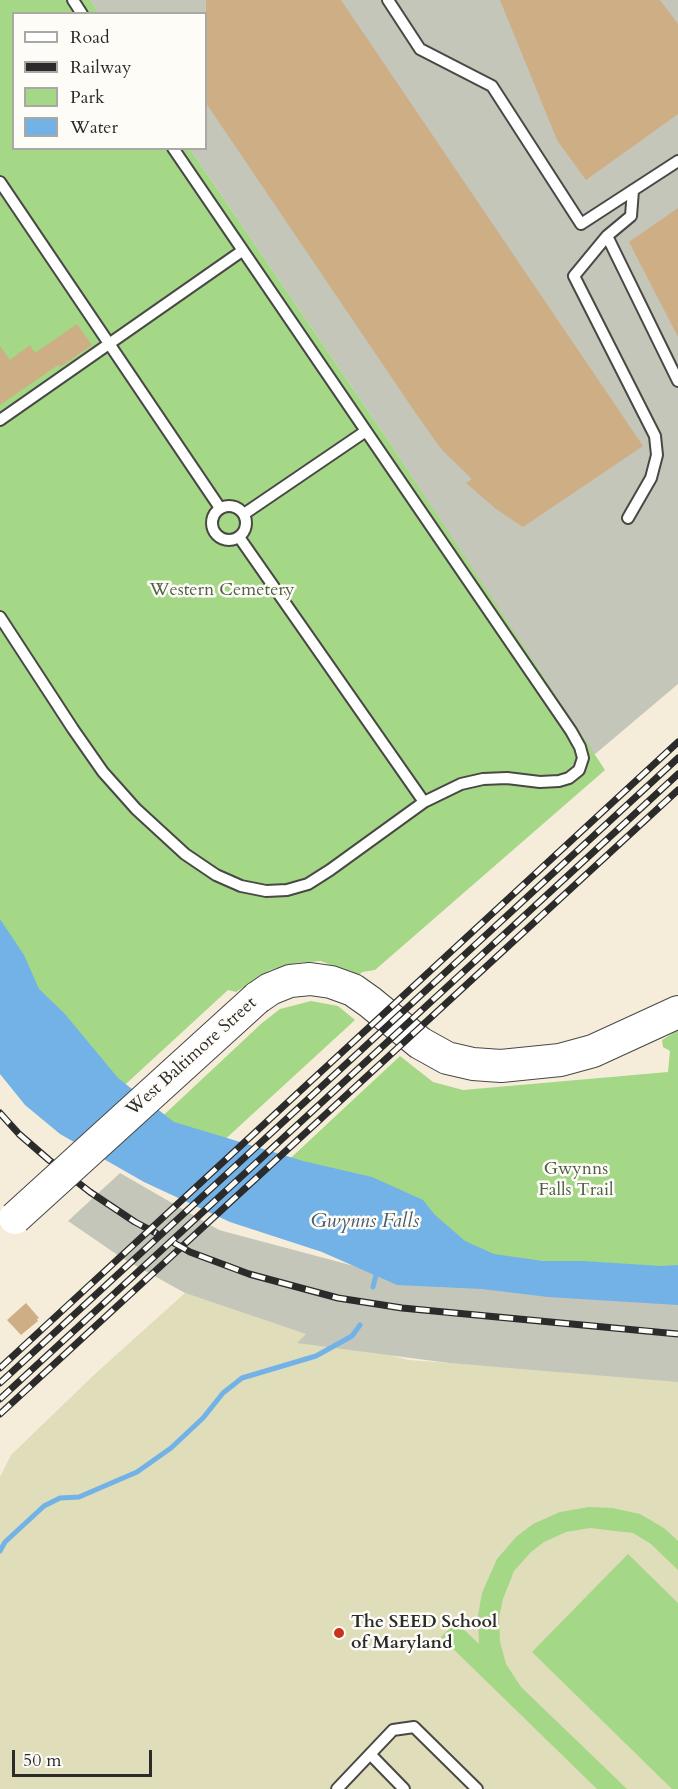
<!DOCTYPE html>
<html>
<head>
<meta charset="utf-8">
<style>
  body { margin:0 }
  #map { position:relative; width:678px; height:1789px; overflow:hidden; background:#f5edda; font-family:Cardo,serif }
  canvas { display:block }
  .legend { position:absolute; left:12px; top:12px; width:195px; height:138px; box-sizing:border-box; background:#fdfcf7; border:2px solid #a9a8a5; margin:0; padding:8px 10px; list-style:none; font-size:18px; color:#2b2b2b }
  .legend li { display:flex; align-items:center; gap:12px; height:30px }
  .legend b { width:30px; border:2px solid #a9a8a5 }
  .scale { position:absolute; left:12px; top:1750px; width:140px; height:27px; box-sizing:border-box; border:3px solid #2b2b2b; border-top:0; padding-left:8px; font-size:18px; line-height:21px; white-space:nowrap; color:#2b2b2b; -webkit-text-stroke:4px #fdfcf7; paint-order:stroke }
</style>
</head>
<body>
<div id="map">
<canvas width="678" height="1789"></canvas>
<ul class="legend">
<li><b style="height:8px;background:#fff"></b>Road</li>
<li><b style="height:8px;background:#2b2b2b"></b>Railway</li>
<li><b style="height:16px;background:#a4d786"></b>Park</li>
<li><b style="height:16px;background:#72b2e6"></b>Water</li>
</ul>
<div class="scale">50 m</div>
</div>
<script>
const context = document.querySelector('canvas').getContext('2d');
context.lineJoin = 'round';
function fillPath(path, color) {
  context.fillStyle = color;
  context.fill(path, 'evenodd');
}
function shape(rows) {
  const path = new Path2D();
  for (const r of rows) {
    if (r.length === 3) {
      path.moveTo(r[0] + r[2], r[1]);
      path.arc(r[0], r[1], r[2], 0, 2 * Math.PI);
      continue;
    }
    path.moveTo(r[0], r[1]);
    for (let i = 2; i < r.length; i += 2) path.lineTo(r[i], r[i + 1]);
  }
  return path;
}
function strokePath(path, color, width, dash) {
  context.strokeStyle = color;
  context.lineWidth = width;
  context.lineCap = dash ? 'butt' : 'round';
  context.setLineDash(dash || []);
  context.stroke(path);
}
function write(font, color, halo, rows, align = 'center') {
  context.font = font + ' Cardo,serif';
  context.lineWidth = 5;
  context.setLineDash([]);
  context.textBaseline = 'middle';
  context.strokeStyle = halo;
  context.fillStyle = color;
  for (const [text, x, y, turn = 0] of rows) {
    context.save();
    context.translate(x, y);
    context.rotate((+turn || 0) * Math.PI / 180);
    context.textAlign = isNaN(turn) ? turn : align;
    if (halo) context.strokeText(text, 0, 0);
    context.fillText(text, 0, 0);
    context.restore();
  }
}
fillPath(shape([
  [185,1293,307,1334,409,1360,678,1380,678,1789,0,1789,0,1477,11,1455,96,1373]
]), '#e0ddbb');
fillPath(shape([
  [90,0,678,0,678,684,594,755,390,443,190,149,206,148,206,14,99,13],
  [120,1173,219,1230,384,1274,678,1294,678,1382,449,1363,297,1343,306,1334,185,1293,122,1258,68,1221]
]), '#c4c6b9');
fillPath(shape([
  [0,0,90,0,99,13,14,14,14,148,190,149,390,443,605,770,375,970,362,972,358,977,321,961,296,963,270,970,236,992,228,990,91,1116,0,1005],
  [311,1001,338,1006,355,1020,184,1177,136,1141,262,1023,280,1009],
  [678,1030,678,1289,542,1278,265,1182,400,1056,433,1082,463,1090,668,1072,670,1051,663,1047,662,1040],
  [589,1507,612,1508,640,1514,664,1528,678,1541,678,1570,651,1544,633,1533,590,1528,566,1532,544,1542,531,1552,514,1571,503,1599,499,1617,500,1642,506,1664,521,1687,627,1789,597,1789,441,1637,456,1622,479,1644,478,1616,482,1593,497,1559,516,1537,533,1524,560,1512],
  [628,1554,678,1603,678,1789,672,1789,532,1652]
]), '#a4d786');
fillPath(shape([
  [0,919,24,955,39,989,64,1013,118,1078,174,1122,303,1161,372,1177,423,1200,435,1215,465,1241,494,1254,543,1261,583,1261,661,1266,678,1265,678,1305,548,1297,482,1289,397,1285,322,1252,230,1222,144,1182,60,1134,25,1105,0,1074]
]), '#72b2e6');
strokePath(shape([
  [373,1287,377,1271],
  [0,1551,5,1542,44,1506,60,1498,79,1497,137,1472,171,1448,203,1418,223,1393,242,1378,316,1356,352,1336,360,1325]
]), '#72b2e6', 5);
fillPath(shape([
  [206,0,341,0,643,446,523,527,496,509,466,483,472,479,442,450,417,415,206,103],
  [500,0,660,0,678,24,678,114,586,180,557,140],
  [678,208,678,337,629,242],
  [77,324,92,345,60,367,58,365,0,405,0,346,10,360,30,345,35,353],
  [26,1303,39,1318,37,1319,38,1321,21,1335,7,1320]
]), '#ceae85');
const service = shape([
  [73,0,82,14],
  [388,0,420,49,492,86,581,224,678,161],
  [173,148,366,431,244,514],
  [0,182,220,508],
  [633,190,631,216,607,236,678,381],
  [607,236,574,276,655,436,657,455,651,478,628,518],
  [0,420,242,251],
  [229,523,17],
  [239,537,424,802],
  [0,617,73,729,103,772,120,791,136,809,185,854,216,875,241,886,266,891,287,890,308,884,330,870,424,802,461,784,483,779,507,778,540,782,559,781,569,778,579,770,583,758,580,747,571,731,366,431],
  [370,1754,404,1789],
  [337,1789,393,1730,414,1727,477,1789]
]);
const secondary = shape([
  [257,998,270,989,290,981,310,979,331,982,353,990,370,1002,420,1043,447,1058,473,1064,501,1066,560,1060,593,1051,678,1012]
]);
strokePath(service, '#494845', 14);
strokePath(secondary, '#494845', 34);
strokePath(service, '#fff', 10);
strokePath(secondary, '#fff', 32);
const rail = shape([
  [0,1113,19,1134,49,1160,90,1192,135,1222,156,1233],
  [174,1243,190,1252,249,1274,338,1298,402,1308,678,1334],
  [0,1368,678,742],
  [0,1383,678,758],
  [0,1399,678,774],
  [0,1414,678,790]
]);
strokePath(rail, '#2b2b2b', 7);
strokePath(rail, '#fdfcf7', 4.5, [14]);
const secondaryBridge = shape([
  [15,1218,257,998]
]);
strokePath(secondaryBridge, '#494845', 34, []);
strokePath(secondaryBridge, '#fff', 32);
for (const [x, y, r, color] of [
  [339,1633,6,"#c8321e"]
]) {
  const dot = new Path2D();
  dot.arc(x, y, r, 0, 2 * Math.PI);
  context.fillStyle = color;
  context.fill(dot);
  strokePath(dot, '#fdfcf7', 2);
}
write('18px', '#4f5f46', '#fdfcf7', [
  ["Western Cemetery",222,591],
  ["Gwynns",576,1170],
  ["Falls Trail",576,1191]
]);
write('18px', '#2b2b2b', '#fdfcf7', [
  ["West Baltimore Street",192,1057,-42]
]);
write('bold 18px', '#2b2b2b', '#fdfcf7', [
  ["The SEED School",351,1623],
  ["of Maryland",351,1644]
], 'left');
write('italic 20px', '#445a6c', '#fdfcf7', [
  ["Gwynns Falls",365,1222]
]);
</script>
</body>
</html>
